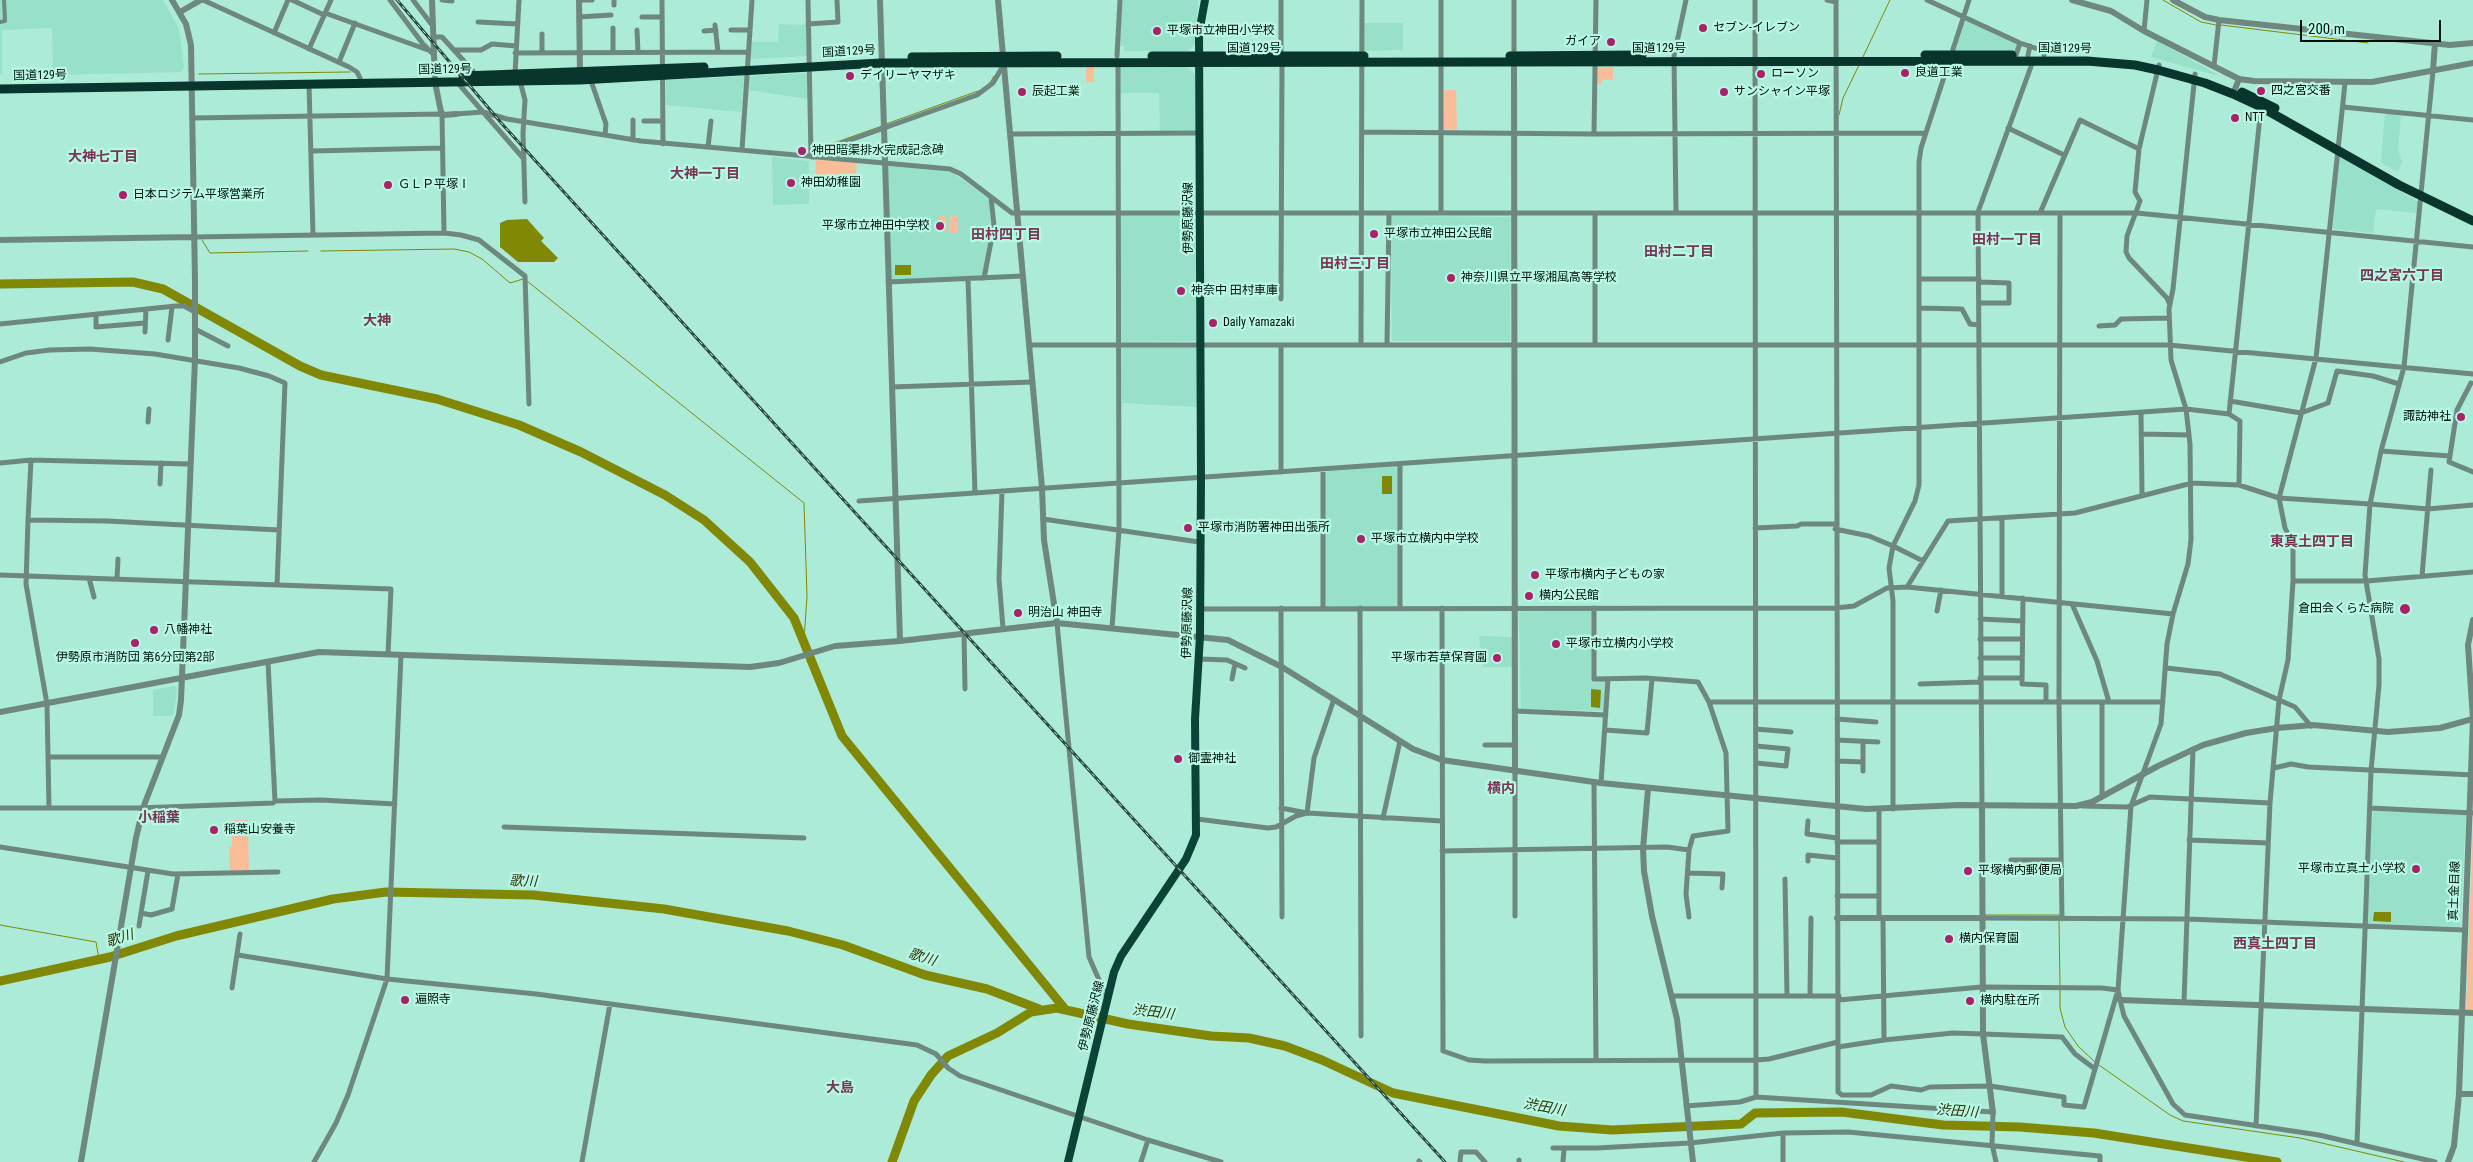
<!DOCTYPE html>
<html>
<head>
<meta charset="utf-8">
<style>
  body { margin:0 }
  #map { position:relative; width:2473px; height:1162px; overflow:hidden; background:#abebd8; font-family:"Roboto Condensed",sans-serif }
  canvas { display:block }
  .scale { position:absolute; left:2300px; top:20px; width:141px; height:22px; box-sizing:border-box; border:2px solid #00110b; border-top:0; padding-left:6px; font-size:15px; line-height:18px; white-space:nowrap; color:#00110b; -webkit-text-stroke:4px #b8f9e5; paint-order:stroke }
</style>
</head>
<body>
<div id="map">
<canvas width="2473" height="1162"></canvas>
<div class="scale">200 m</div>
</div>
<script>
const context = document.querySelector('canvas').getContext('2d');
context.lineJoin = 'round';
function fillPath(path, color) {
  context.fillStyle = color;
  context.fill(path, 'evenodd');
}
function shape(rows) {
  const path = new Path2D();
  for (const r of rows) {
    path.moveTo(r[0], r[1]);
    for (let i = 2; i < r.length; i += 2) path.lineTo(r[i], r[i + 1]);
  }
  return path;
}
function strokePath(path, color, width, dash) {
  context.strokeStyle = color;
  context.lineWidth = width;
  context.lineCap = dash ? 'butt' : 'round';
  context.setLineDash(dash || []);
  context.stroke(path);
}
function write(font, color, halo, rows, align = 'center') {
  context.font = font + ' "Roboto Condensed","Noto Sans JP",sans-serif';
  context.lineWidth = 4.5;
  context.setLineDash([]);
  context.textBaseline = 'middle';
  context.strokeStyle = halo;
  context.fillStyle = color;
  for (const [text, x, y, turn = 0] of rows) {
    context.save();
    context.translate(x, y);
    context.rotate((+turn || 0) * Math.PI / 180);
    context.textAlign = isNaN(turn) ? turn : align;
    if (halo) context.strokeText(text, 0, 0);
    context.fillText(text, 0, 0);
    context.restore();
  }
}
fillPath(shape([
  [0,0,163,0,179,29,184,68,181,72,53,75,52,28,2,30,2,74,0,74],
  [1122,0,1198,0,1195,44,1188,51,1124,51,1124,46,1120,46],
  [1965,20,2018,43,2016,50,1956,50],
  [1364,23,1403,23,1403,50,1364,51],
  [779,24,806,25,807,56,750,59,751,42,778,42],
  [2157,41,2217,74,2219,76,2151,57],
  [1120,67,1188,67,1195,75,1196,131,1160,132,1159,93,1120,93],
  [807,73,808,99,748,90,749,76],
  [744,76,741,112,666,105,666,80],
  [2385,112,2401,114,2398,150,2402,162,2398,172,2381,163],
  [2339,156,2419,202,2417,213,2376,209,2373,233,2333,229],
  [772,157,809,161,809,204,773,205],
  [888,166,952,172,989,199,991,231,983,276,891,280],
  [1119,214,1197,214,1198,341,1122,342],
  [1391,216,1511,217,1510,341,1392,341],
  [1122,347,1198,347,1197,407,1122,403],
  [1395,466,1398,469,1398,604,1396,606,1327,606,1324,603,1324,474,1328,471],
  [1592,610,1592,676,1605,679,1605,711,1521,709,1519,612],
  [1479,636,1512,637,1512,667,1483,667,1483,649,1480,649],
  [174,686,177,688,176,698,173,716,153,716,153,690],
  [2373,810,2466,815,2460,927,2367,923]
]), '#97e1cb');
fillPath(shape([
  [1086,66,1094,66,1094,82,1086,82],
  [1597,67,1613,67,1613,80,1602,80,1602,84,1597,84],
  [1443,90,1456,90,1457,130,1444,129],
  [816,159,857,162,855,187,815,184],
  [939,216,946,216,947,232,940,232],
  [957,216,957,233,950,233,949,217],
  [232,820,248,820,249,870,230,871,229,847,232,847],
  [2473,826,2473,1010,2466,1010]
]), '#f9be98');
fillPath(shape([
  [527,219,544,238,541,241,558,258,554,262,518,262,500,247,500,223,507,220],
  [895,265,911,265,911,275,895,275],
  [1392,476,1392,494,1382,494,1382,476],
  [1591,689,1601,690,1600,708,1591,707],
  [2374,912,2391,912,2391,922,2373,921]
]), '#808804');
strokePath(shape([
  [2163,0,2201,22,2216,25],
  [2221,25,2368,43],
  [1863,57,1890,0],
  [199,74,350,72],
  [990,83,994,76],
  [1839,115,1843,98,1859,65],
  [886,124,978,91],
  [817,149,882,126],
  [202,240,210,253,308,251],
  [321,251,454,249,469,252,482,259,510,283,523,279],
  [527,281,804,503,807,596,804,640],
  [1985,915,2059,915,2059,917],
  [2059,921,2060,985],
  [0,925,96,942,99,959],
  [2060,989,2060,1008,2065,1027,2078,1046,2095,1062],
  [2099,1065,2170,1115,2183,1121,2300,1138,2404,1162]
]), '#808804', 1);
strokePath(shape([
  [0,284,133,282,163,289,300,366,321,375,437,399,519,425,581,452,665,495,704,520,750,562,794,618,842,736,1065,1009],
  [0,981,110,957,176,936,333,899,386,892,533,895,664,909,788,931,843,945,925,975,987,989,1039,1009],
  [892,1162,914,1101,931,1075,948,1056,997,1033,1031,1012,1057,1008,1128,1024,1211,1036,1249,1038,1285,1046,1322,1060,1393,1093,1559,1126,1612,1130,1741,1124,1755,1113,1842,1112,1943,1125,2020,1127,2094,1133,2277,1162]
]), '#808804', 9);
strokePath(shape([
  [0,22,5,21,4,0]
]), '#6e8880', 4);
strokePath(shape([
  [203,0,349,67,357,72,360,78],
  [292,0,324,15],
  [390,0,423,44,434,55],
  [413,0,432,25],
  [442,0,452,1],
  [579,0,592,0],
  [614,0,614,5],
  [662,0,663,144],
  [808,0,811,157],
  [1281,0,1281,56],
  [1514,0,1514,56],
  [1755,0,1756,1097],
  [1827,0,1836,2],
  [1836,0,1838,1042],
  [1927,0,2020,43,2044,51,2044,55],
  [325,13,428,50],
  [579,17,611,15],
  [642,17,662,17],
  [478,22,518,24],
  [808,24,838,22,837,0],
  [715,25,718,52],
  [613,28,613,52],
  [637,30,638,52],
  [731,30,750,30],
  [704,31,716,30],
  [2144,31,2147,0],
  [274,33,288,0],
  [542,34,542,53],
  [435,37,442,37,473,71,473,76],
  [309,49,331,0],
  [454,50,481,50,492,44,516,46],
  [515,53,748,52],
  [2016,55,2020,43],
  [2028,55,2030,46],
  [1117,56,1120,0],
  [339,62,355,23],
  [2214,66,2219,20],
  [515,74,519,0],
  [2195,74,2173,289,2169,309,2171,360,2186,409,2190,444,2191,540,2188,564,2173,614,2167,644,2161,724,2131,806,2118,990,2120,1000,2124,1016,2173,1104,2185,1115,2319,1135,2435,1162],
  [590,78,606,124,605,135],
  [520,81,525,100,523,133,525,202],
  [457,82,524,159],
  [309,84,313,235],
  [2343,107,2473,120],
  [456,114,483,112,507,119,641,141,950,169,961,174,1012,213,2137,213,2473,247],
  [192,118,442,114,444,233],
  [644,121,663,121],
  [2008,128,2064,155],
  [1362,132,1594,134,1926,133],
  [1012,134,1200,133],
  [1594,134,1596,0],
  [633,140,633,120],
  [708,147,711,121],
  [2139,149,2159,65],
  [742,150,752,0],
  [311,151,443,148],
  [811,154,977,95,993,83,1003,66],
  [1676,212,1674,56,1686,0],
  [1441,213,1441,0],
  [2040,213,2080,120,2139,149,2135,192,2140,201,2127,236,2126,252,2129,258,2167,298,2170,305],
  [2060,213,2059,702,2062,919],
  [194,237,444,233,461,235,479,240,525,276,529,404],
  [984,278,994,226,991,197],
  [968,279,975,493],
  [1919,279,1979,279],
  [888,282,1023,276],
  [1281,299,1282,62],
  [1979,303,2009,303,2009,283,1979,282],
  [1919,308,1962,309,1970,324,1979,325],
  [96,314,96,327,145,323],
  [0,324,176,306,184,306,195,312],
  [2099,326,2115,325,2121,319,2169,318],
  [195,329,228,346],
  [145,332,146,309],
  [168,340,172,307],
  [1029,345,2169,345,2473,374],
  [1281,345,1281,472],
  [1361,345,1362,0],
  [1387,345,1389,213],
  [1595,345,1595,213],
  [0,362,26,353,50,350,90,349,155,354,239,368,269,376,285,383,277,585],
  [2471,383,2457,410,2449,462,2473,472],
  [892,387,1032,382],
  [2230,401,2301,413,2328,403,2337,371,2373,376,2399,384],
  [2141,413,2142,496],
  [2229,414,2261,107],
  [148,422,149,409],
  [2141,434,2189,435],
  [2381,451,2450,456],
  [0,463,31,460],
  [189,464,31,460,28,520,107,521,279,530],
  [160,484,161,463],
  [1002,491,999,579,1003,628],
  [859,501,2186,409,2229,414,2240,421,2239,485],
  [1043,519,1199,542],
  [2002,519,2002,596],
  [28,520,26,584,47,704,49,808,138,808,273,803,275,801,268,662],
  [1755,528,1797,526,1801,524,1835,524],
  [1835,529,1869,536,1893,546,1889,568,1893,601,1893,809],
  [1923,561,1893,546,1915,501,1919,485,1919,162,1921,148,1969,0],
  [0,575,391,589,388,654],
  [2422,576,2431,470],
  [89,578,94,597],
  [117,579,118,559],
  [2293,581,2367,581,2473,572],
  [1907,587,2173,614],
  [2023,598,2022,684,2046,685,2046,702],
  [2072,604,2097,661,2109,702],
  [1281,608,1282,917],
  [1323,608,1323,469],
  [1360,608,1361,1036],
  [1442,608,1443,1051,1469,1060,1485,1061,1756,1060,1769,1059,1838,1042,1838,1047,1884,1040,1953,1033,1983,1034,2062,1037,2075,1054,2095,1069],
  [1594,608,1594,679,1646,678,1698,682,1709,702,2163,702],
  [1199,609,1835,608,1854,606,1887,588,1907,587,1948,521,2075,513,2192,483,2239,485,2279,498,2370,504,2381,451,2404,367,2433,71],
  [1400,609,1400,464],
  [1937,611,1941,590],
  [1980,619,2023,621],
  [1057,623,1089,957,1107,998],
  [1112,628,1119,530,1118,62],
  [964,634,965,689],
  [1980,639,2022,639],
  [1980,658,2022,658],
  [1199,659,1227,660,1245,668],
  [2166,668,2220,674,2295,707,2311,726],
  [1980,678,2022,678],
  [1232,679,1235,664],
  [1920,684,1980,682],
  [2102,702,2102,797],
  [1515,711,1606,715],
  [1837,719,1876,722],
  [1756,729,1791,732],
  [1605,730,1647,733,1652,679],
  [1837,740,1878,742],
  [1485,745,1515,745],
  [1756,746,1788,749,1786,766,1756,763],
  [48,757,161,757],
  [1837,761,1863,762],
  [2274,768,2291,764,2308,767,2473,775],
  [1863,771,1863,741],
  [1515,772,1515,916],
  [1594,782,1596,1061],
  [1601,783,1608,679],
  [275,801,321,800,395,804],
  [1982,806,1978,212,2033,61],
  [2082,806,2127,807,2150,797,2270,803],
  [0,808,49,808],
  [1281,808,1307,813,1442,821],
  [2370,808,2473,813],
  [1383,818,1400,741],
  [1197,819,1268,828,1276,827,1296,816,1307,813,1314,758,1334,699],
  [1808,821,1807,834,1837,838],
  [504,827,804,838],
  [2189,840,2268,843],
  [1837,842,1879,842],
  [0,847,173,874,278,872],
  [1442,851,1667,847,1689,850],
  [2011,860,2061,860],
  [1808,861,1808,855,1837,858],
  [148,871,141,913,151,915,172,909,178,874],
  [1688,873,1723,874,1722,888],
  [1785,879,1787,996],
  [1837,896,1879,896],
  [1689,917,1686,894,1689,850,1693,836,1728,831,1726,753,1709,702],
  [1879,918,1879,809],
  [1981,918,2187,919,2465,930],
  [1883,919,1884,1040],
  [139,926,141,913],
  [238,955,387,979,536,994,917,1045,936,1054,948,1068,960,1076,1148,1140,1221,1162],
  [232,988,240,934],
  [1672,996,1839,996],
  [1810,996,1811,918],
  [2184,1002,2193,749],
  [1838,1047,1838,1092,1842,1095,1871,1095,1891,1086,1921,1090,1930,1087,1990,1086,2064,1097,2064,1105,2084,1107,2118,990,2102,988,1981,987,1839,1000],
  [1686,1106,1740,1102,1756,1097,1993,1112],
  [1993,1113,1992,1144,1996,1162],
  [2256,1126,2270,803,2279,700,2288,660,2293,581,2293,544,2285,528,2279,498,2316,358,2345,83],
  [2357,1143,2371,771,2379,685,2379,659,2365,575,2370,504,2428,509,2473,505],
  [1553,1148,1597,1148,1690,1143,1783,1133,1848,1132,2100,1156,2100,1162],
  [1419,1161,1420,1162],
  [314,1162,336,1123,348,1095,387,979,401,655],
  [582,1162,610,1004],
  [1141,1162,1148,1140],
  [1460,1162,1461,1152,1476,1152,1485,1162],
  [1519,1162,1519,1160],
  [1563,1162,1564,1149],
  [1783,1162,1783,1133]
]), '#6e8880', 5);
strokePath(shape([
  [432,0,435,82,441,112,444,115,456,114],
  [579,0,580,74],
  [880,0,900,641],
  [998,0,1042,488,1044,540,1057,623],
  [2072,0,2111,11,2144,31,2239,79,2254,81,2372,82,2473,63],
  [2173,0,2205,17,2219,20,2450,45,2473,43],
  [180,12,201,0],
  [1514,58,1515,772],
  [2433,71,2435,43],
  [2233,94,2239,79],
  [0,240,194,237],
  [0,712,319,652,750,667,779,663,835,646,900,641,1057,623,1228,640,1282,667,1413,749,1442,760,1601,783,1866,809,1960,805,2076,806,2092,802,2158,766,2203,745,2246,733,2277,728,2313,725,2388,732,2440,728,2473,719],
  [1648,789,1643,849,1644,871,1652,916,1677,1019,1693,1162],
  [1982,806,1983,1034,1993,1113],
  [1837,918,1981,918],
  [2120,1000,2473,1013],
  [2459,1094,2473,1094],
  [81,1162,136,838,143,808,179,715,181,700,195,359,195,281,191,45,186,24,172,0],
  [2448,1162,2454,1146,2459,1094,2473,719,2468,645,2473,620]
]), '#6e8880', 6);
strokePath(shape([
  [1068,1162,1114,972,1121,956,1186,859,1196,835,1195,719,1200,636,1201,478,1199,33,1205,0]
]), '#0c4337', 8);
strokePath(shape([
  [1925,55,2012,55],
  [1152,56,1364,56],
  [1510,56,1642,55],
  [912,57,1057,56],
  [463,76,704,67],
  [0,89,580,80,881,63,2087,61,2135,65,2158,70,2205,83,2233,94,2261,107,2399,185,2473,221],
  [2242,92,2275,108]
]), '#08362c', 9);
const rail = shape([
  [397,0,503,125,1445,1162]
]);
strokePath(rail, '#2b483f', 3);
strokePath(rail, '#b8f9e5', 1, [4]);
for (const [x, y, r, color] of [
  [1703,28,5,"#a82169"],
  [1157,31,5,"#a82169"],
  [1611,42,5,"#a82169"],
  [1905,73,5,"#a82169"],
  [1761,74,5,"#a82169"],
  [850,76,5,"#a82169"],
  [2261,91,5,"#a82169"],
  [1022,92,5,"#a82169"],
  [1724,92,5,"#a82169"],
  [2235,118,5,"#a82169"],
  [802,151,5,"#a82169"],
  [791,183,5,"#a82169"],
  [388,185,5,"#a82169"],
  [123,195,5,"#a82169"],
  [940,226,5,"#a82169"],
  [1374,234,5,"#a82169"],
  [1451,278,5,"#a82169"],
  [1181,291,5,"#a82169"],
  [1213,323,5,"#a82169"],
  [2461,417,5,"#a82169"],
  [1188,528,5,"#a82169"],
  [1361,539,5,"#a82169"],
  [1535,575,5,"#a82169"],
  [1529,596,5,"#a82169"],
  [2405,609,6,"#a82169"],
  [1018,613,5,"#a82169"],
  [154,630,5,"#a82169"],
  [135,643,5,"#a82169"],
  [1556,644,5,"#a82169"],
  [1497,658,5,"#a82169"],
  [1178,759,5,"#a82169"],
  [214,830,5,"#a82169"],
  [2416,869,5,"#a82169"],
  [1968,871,5,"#a82169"],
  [1949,939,5,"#a82169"],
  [405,1000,5,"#a82169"],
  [1970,1001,5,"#a82169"]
]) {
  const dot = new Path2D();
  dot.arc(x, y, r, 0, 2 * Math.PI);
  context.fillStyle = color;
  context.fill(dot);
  strokePath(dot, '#b8f9e5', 2);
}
write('12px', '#00110b', '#b8f9e5', [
  ["セブン-イレブン",1713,28],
  ["平塚市立神田小学校",1167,31],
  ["ガイア",1601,42,"right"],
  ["良道工業",1915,73],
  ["ローソン",1771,74],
  ["デイリーヤマザキ",860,76],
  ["四之宮交番",2271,91],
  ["辰起工業",1032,92],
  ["サンシャイン平塚",1734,92],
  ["NTT",2245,118],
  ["神田暗渠排水完成記念碑",812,151],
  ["神田幼稚園",801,183],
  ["ＧＬＰ平塚Ⅰ",398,185],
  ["日本ロジテム平塚営業所",133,195],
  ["平塚市立神田中学校",930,226,"right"],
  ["平塚市立神田公民館",1384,234],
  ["神奈川県立平塚湘風高等学校",1461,278],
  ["神奈中 田村車庫",1191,291],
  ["Daily Yamazaki",1223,323],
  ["諏訪神社",2451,417,"right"],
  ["平塚市消防署神田出張所",1198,528],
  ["平塚市立横内中学校",1371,539],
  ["平塚市横内子どもの家",1545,575],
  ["横内公民館",1539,596],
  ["倉田会くらた病院",2394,609,"right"],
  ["明治山 神田寺",1028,613],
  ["八幡神社",164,630],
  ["平塚市立横内小学校",1566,644],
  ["伊勢原市消防団 第6分団第2部",135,658,"center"],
  ["平塚市若草保育園",1487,658,"right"],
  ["御霊神社",1188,759],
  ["稲葉山安養寺",224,830],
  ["平塚市立真土小学校",2406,869,"right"],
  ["平塚横内郵便局",1978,871],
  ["横内保育園",1959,939],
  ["遍照寺",415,1000],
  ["横内駐在所",1980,1001]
], 'left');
write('12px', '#00110b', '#b8f9e5', [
  ["国道129号",1254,49],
  ["国道129号",1659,49],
  ["国道129号",2065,49,1],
  ["国道129号",849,52,-3],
  ["国道129号",445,70,-1],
  ["国道129号",40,76,-1],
  ["伊勢原藤沢線",1189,218,-90],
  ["伊勢原藤沢線",1188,623,-89],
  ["真土金目線",2455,891,-88],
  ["伊勢原藤沢線",1092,1016,-76]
]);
write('bold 14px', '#793654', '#b8f9e5', [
  ["大神七丁目",103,157],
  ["大神一丁目",705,174],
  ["田村四丁目",1006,235],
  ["田村一丁目",2007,240],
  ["田村二丁目",1679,252],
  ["田村三丁目",1355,264],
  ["四之宮六丁目",2402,276],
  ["大神",377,321],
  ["東真土四丁目",2312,542],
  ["横内",1501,789],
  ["小稲葉",159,818],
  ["西真土四丁目",2275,944],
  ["大島",840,1088]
]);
write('italic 14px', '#313405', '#b8f9e5', [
  ["歌川",523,882,2],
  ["歌川",120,939,-17],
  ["歌川",922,958,18],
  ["渋田川",1153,1013,7],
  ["渋田川",1544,1108,10],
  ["渋田川",1957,1112,4]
]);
</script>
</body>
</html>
